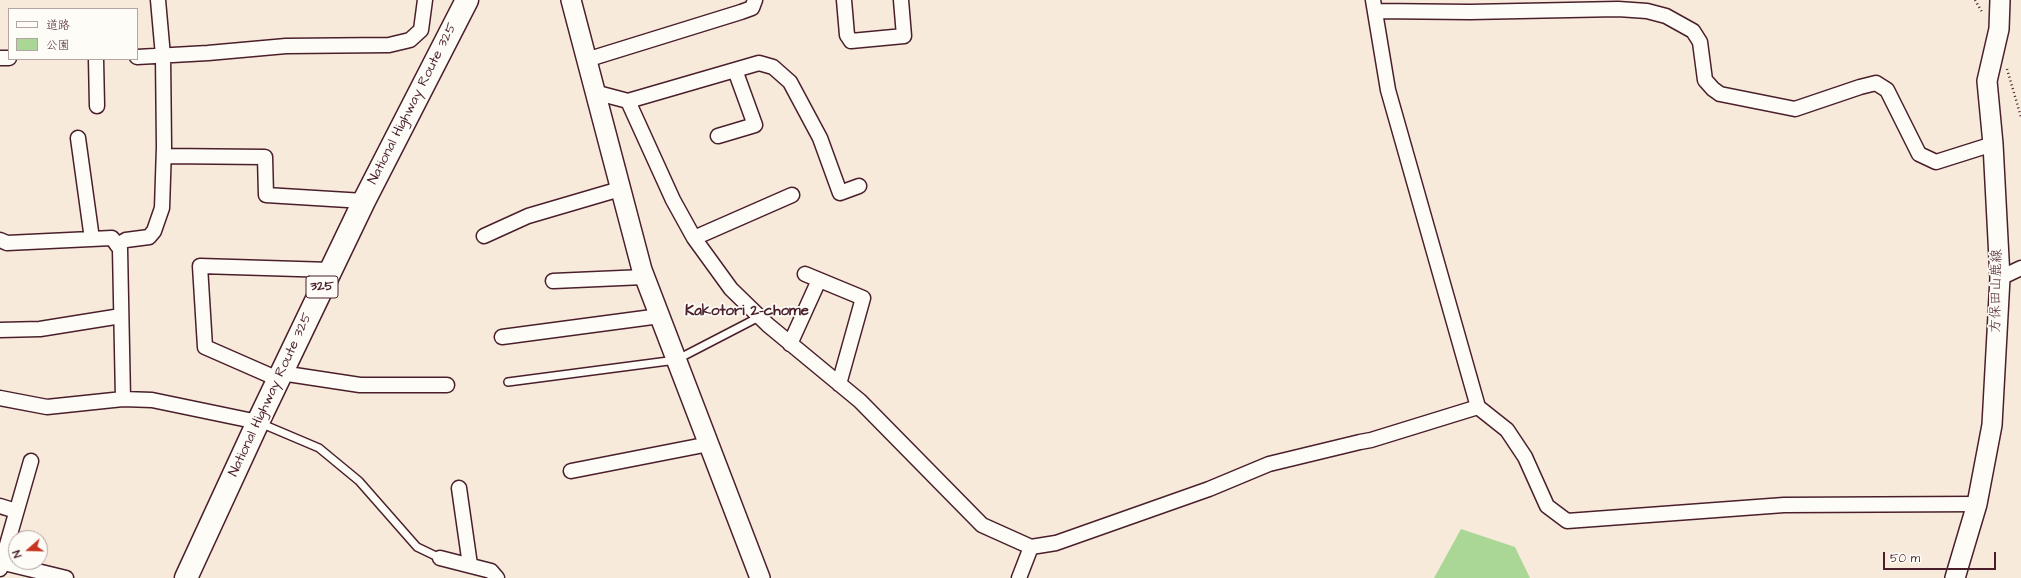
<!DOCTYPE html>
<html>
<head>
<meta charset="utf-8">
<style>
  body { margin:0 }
  #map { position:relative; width:2021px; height:578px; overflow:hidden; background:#f8eadb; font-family:"Architects Daughter","Klee One",sans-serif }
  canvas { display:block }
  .legend { position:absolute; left:8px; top:8px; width:130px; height:52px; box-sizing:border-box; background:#fdfcf7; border:1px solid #b5a4a5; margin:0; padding:5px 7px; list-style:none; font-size:12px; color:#4a1f2b }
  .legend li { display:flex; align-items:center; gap:8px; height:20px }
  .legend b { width:20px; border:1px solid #b5a4a5 }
  .north { position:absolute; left:8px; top:530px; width:40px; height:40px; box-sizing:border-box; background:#fdfcf7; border:1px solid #b5a4a5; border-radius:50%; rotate:250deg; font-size:11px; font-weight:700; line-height:16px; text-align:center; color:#4a1f2b }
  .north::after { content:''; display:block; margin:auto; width:14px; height:18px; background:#c8321e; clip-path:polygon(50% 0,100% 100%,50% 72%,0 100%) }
  .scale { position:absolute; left:1883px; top:552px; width:113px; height:18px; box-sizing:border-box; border:2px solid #4a1f2b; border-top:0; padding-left:5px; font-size:12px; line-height:14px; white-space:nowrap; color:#4a1f2b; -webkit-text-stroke:3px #fdfcf7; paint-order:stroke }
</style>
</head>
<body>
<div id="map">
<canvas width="2021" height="578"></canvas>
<ul class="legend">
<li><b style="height:5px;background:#fdfcf7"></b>道路</li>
<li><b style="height:11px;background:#aad796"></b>公園</li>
</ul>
<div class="north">N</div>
<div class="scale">50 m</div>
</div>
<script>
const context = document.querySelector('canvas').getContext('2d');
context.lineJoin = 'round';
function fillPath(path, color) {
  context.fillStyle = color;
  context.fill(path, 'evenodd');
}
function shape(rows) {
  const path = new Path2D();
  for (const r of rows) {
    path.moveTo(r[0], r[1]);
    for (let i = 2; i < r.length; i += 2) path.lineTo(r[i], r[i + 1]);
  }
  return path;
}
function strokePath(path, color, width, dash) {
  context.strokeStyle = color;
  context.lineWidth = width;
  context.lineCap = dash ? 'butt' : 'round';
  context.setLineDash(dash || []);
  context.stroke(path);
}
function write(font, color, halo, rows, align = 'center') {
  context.font = font + ' "Architects Daughter","Klee One",sans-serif';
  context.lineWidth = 3.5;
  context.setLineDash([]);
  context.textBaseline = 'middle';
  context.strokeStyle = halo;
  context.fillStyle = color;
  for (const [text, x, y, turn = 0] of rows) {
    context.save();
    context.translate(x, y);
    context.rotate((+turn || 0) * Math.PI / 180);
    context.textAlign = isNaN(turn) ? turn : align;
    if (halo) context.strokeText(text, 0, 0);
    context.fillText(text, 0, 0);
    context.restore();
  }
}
fillPath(shape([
  [1461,529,1515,547,1530,578,1434,578]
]), '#aad796');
const lane = shape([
  [508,382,676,360,759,317],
  [260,423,319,448,359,481,417,547,440,558]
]);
const street = shape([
  [844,0,847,35,851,41,904,36,901,0],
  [1373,0,1388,90,1478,407,1507,430,1525,457,1547,506,1567,521,1784,505,1977,504],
  [1375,11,1470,12,1618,9,1647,11,1666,16,1693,31,1700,42,1705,80,1713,89,1720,94,1795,109,1860,87,1876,83,1887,90,1919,154,1936,162,1993,144],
  [137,57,208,53,286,46,389,45,410,40,421,30,425,0],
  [0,58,9,58],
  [96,59,97,106],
  [586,60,741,12,752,8,755,0],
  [594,92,628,101,673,200,694,238,731,289,768,325,860,401,982,525,1031,547,1056,543,1209,489,1269,464,1360,442,1371,440,1478,407],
  [628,101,759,63,773,67,790,82,820,138,840,193,859,186],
  [718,136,755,125,735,70],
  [78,138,92,239],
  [164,156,265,157,266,195,364,201],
  [484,236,528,216,620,189],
  [694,238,792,195],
  [0,240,7,243,112,238,120,249,123,399],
  [117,245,126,240,149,237,154,231,162,208,164,147,163,56,158,0],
  [805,274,863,298,839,384],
  [2000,278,2021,268],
  [553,281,644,277],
  [0,330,40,329,121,316],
  [502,337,660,316],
  [790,344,819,280],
  [281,373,360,385,447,385],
  [278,379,205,347,200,266,331,270],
  [0,398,47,407,123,399,152,400,258,422],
  [571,471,709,444],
  [459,488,470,565],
  [0,506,16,511],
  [440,558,491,571,497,578],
  [0,562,66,578],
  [0,569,31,461],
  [1019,578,1031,547]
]);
const secondary = shape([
  [571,0,642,270,760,578],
  [1955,578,1977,504,1992,425,2000,278,1993,144,1987,81,1999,29,2000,0]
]);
const highway = shape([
  [186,578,258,422,364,201,467,0]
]);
strokePath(lane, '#4a1f2b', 10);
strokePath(street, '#4a1f2b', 17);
strokePath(secondary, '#4a1f2b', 22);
strokePath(highway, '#4a1f2b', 25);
strokePath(shape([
  [1975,0,1982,12],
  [2007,69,2021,117]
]), '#4a1f2b', 2.5, [1, 3]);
strokePath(lane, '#fdfcf7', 7);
strokePath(street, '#fdfcf7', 14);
strokePath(secondary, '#fdfcf7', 19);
strokePath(highway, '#fdfcf7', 22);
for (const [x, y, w] of [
  [322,287,32]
]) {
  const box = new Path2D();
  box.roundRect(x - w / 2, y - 11, w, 22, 3);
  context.fillStyle = '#fdfcf7';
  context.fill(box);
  strokePath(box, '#4a1f2b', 1);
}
write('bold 13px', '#4a1f2b', null, [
  ["325",322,287]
]);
write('14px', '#4a1f2b', '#fdfcf7', [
  ["National Highway Route 325",413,104,-63],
  ["方保田山鹿線",1997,291,-89],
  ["National Highway Route 325",271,395,-65]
]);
write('bold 15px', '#4a1f2b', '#fdfcf7', [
  ["Kakotori 2-chome",747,312]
]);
</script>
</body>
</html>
